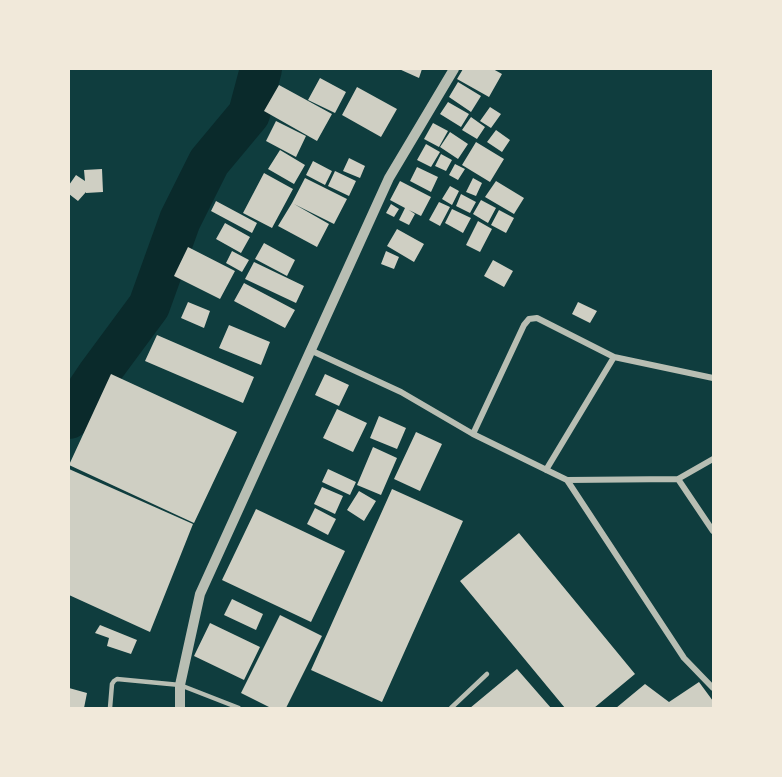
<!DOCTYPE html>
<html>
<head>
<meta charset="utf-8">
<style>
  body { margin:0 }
  #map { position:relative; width:782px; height:777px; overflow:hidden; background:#0f3d3e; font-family:"Fira Sans Condensed",sans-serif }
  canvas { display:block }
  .frame { position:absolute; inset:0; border:70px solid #f1e9da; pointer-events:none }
</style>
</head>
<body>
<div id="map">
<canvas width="782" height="777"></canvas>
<div class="frame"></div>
</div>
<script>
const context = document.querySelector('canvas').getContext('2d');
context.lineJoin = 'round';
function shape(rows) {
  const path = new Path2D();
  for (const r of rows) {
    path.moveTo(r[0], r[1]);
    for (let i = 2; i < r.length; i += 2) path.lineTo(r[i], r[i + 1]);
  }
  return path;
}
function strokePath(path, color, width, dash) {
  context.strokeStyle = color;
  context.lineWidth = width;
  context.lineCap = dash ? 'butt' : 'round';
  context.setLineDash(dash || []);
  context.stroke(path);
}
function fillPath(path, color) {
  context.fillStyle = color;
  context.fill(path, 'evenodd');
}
strokePath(shape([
  [69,418,98,375,149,306,180,220,209,162,249,114,261,69]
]), '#0a2a2b', 42);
fillPath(shape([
  [399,69,422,69,419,78],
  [463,69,493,69,502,74,489,97,457,79],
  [320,78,346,92,335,113,308,100],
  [458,82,481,96,471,112,449,97],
  [279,85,332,114,317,141,264,111],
  [357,87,397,109,381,137,342,115],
  [448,102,469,114,461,127,440,114],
  [490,107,501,114,491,128,480,121],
  [471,117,485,127,477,139,462,130],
  [276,121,306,136,296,157,266,141],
  [433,123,448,131,439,147,424,139],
  [496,130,510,140,502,152,487,142],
  [450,132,468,144,458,159,440,147],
  [476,142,504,159,490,182,462,165],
  [426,144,440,152,431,167,417,160],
  [280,150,305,165,294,184,268,169],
  [441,154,452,160,446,171,435,166],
  [349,158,365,166,360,178,343,171],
  [313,161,332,171,325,185,306,175],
  [455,164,465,169,458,180,449,175],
  [417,167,438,177,431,192,410,181],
  [102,169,103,192,86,193,86,192,78,201,69,194,69,185,76,175,85,181,84,170],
  [335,171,356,181,349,196,328,186],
  [264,173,293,189,272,228,243,213],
  [305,178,347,199,334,224,294,204,329,224,317,247,278,226,292,203],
  [473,178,482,183,476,196,466,192],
  [400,181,431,197,421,216,409,210,415,214,409,225,399,220,405,208,390,200],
  [496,181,524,198,514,214,485,197],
  [450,186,459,191,452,205,442,199],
  [461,194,476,202,470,213,456,206],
  [481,200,496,208,488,223,473,214],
  [216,201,257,223,252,233,211,211],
  [439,202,450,207,440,226,429,220],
  [391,204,399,209,394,217,386,213],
  [452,209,471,218,463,233,445,223],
  [499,210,514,218,506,233,491,225],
  [478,221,492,229,480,252,466,245],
  [225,223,250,237,241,253,216,239],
  [397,229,424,244,414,262,387,246],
  [264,243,295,260,287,276,255,259],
  [188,247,235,271,220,299,174,276],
  [232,251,249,260,242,272,226,263],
  [386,251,399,257,394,269,381,264],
  [493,260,513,271,504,287,484,276],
  [254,262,304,286,296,303,245,279],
  [244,283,295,310,285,328,234,301],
  [188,302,210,311,204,328,181,318],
  [578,302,597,311,590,323,572,314],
  [229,325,270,342,261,365,219,348],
  [157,335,254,377,243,403,145,361],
  [111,374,237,432,194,523,69,465],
  [325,374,349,385,339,406,315,395],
  [337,409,367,423,353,452,323,438],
  [379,416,406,428,397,449,370,438],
  [416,432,442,444,420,491,394,479],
  [373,447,397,458,381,495,357,485],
  [69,469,193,524,150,632,69,595],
  [328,469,356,482,350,495,322,482],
  [322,487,343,496,335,514,314,504],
  [392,489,463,521,382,702,311,670],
  [359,491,376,501,364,521,347,510],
  [315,508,336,519,328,535,307,524],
  [256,509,345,551,311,622,222,580],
  [519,533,635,674,594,708,565,708,460,581],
  [232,599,263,614,256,630,224,615],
  [280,615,322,636,286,708,271,708,241,693],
  [210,623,260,647,244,680,194,656],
  [100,625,137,640,131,654,107,646,109,638,95,633],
  [517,669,551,708,470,708],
  [699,682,713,701,713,708,616,708,645,684,669,702],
  [69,688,87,693,84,708,69,708]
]), '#cfcfc3');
strokePath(shape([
  [110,708,112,684,114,681,117,679,180,685,239,708],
  [451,708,487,674]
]), '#b8beb3', 4.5);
strokePath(shape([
  [310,350,401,392,473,434,567,480,678,479,713,459],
  [473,434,524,325,529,319,537,318,614,357,713,378],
  [546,470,614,357],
  [678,479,713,531],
  [567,480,684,658,713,688]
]), '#b8beb3', 6);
strokePath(shape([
  [180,708,180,685,200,594,389,178,454,69]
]), '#b8beb3', 10);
</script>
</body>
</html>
